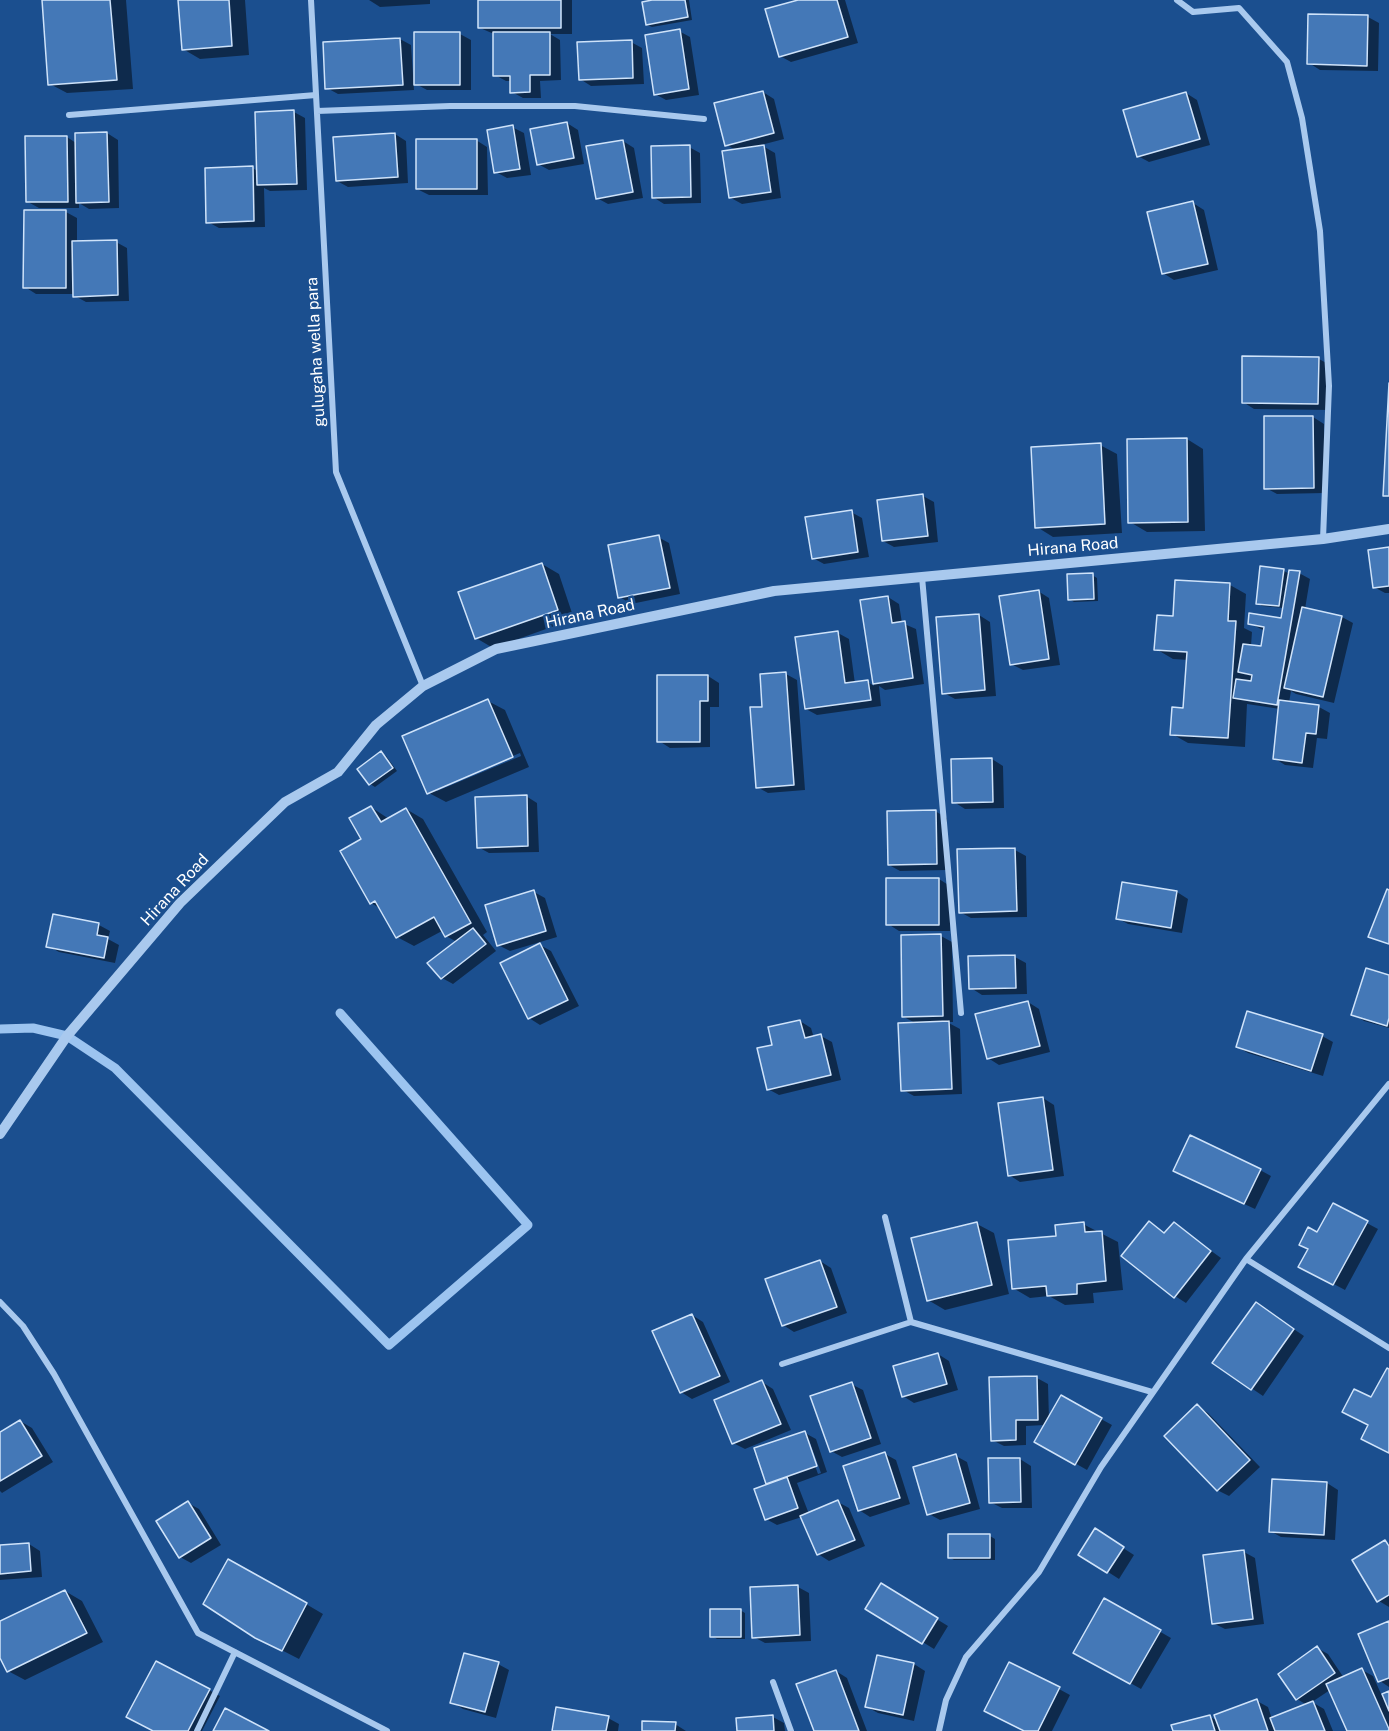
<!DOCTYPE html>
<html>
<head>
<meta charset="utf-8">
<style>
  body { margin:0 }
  canvas { display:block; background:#1b4f8f }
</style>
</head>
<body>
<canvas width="1389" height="1731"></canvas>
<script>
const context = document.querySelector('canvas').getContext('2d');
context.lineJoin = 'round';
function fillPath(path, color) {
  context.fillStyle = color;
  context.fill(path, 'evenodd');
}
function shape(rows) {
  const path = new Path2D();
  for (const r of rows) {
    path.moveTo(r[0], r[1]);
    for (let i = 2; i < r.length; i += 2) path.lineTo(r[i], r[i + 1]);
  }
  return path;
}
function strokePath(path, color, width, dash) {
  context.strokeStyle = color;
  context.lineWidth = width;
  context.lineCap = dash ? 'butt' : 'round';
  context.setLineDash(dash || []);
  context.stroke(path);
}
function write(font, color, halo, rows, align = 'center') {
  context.font = font + ' "Public Sans",sans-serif';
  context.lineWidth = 5;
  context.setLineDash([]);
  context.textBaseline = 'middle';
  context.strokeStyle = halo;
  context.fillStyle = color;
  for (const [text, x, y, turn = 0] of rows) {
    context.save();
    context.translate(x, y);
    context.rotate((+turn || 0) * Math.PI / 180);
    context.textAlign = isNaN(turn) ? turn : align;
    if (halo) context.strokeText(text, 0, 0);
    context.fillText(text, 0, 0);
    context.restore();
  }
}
fillPath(shape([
  [43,0,126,0,133,89,67,93,50,84],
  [179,0,245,0,249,55,200,59,183,49],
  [369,0,430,0,430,4,380,7],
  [479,0,572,0,572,34,550,34,560,40,561,80,540,81,541,98,523,98,512,92,511,81,506,81,495,75,494,34,480,28],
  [660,0,689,0,692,20,652,27,647,25],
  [803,0,845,0,858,43,791,62,780,56],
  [1310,16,1368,17,1379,23,1378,71,1320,70,1309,63],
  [679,31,690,37,699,95,666,100,655,94],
  [460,34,471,40,471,90,427,90,416,84],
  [400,39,411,45,414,90,338,94,327,88],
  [631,42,642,48,644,84,591,86,580,79],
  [763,92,774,99,784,139,761,145,775,153,781,198,742,204,731,198,737,151,727,145],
  [1186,93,1197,100,1210,145,1149,162,1138,156],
  [294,112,305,118,307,190,270,191,264,188,265,227,219,228,208,222,252,168,258,171],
  [567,123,578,130,584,164,549,170,538,164],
  [512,127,524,133,531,175,507,178,496,172],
  [107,133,118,140,119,208,89,209,79,203,79,208,39,208,28,202,67,137,76,143],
  [395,134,406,141,408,183,348,187,337,181],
  [476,140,487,147,488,195,429,195,417,189],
  [623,141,634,148,643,198,608,204,597,198],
  [689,147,700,153,701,203,664,204,653,197],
  [1193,203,1204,210,1218,270,1174,280,1163,273],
  [66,212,77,218,77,242,116,242,127,248,129,301,86,302,75,296,74,294,36,294,25,287],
  [1319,359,1330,365,1329,410,1254,409,1243,402],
  [1313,417,1324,424,1325,493,1277,494,1266,488],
  [1187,439,1203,449,1205,531,1147,532,1130,522],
  [1100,445,1117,454,1122,533,1053,537,1037,527],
  [923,496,934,502,938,542,894,547,883,541],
  [851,512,862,518,869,557,824,564,813,558],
  [658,537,669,543,680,594,631,604,620,597],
  [1389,548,1389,593,1385,593,1374,587],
  [542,564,559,574,574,619,493,648,476,638],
  [1284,571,1290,574,1299,573,1310,579,1305,609,1342,617,1353,623,1334,703,1296,694,1291,691,1289,703,1319,707,1330,713,1327,739,1317,738,1313,768,1285,765,1274,758,1280,709,1247,704,1245,747,1188,743,1172,734,1185,710,1188,660,1173,659,1156,649,1174,618,1230,585,1246,594,1244,628,1252,632,1251,646,1262,648,1265,631,1249,623,1282,620,1284,608,1262,606,1257,603],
  [1092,575,1097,578,1098,601,1074,602,1069,599],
  [1038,591,1049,598,1060,665,1023,670,1011,664],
  [888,597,899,604,902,623,916,629,924,684,885,690,879,686,881,706,817,715,806,709,838,633,849,639,855,684,868,682,874,686,862,601],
  [979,615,990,622,996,696,955,699,944,693],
  [786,674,797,680,805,790,768,793,757,787,764,708],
  [708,676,719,683,719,707,710,707,710,747,670,748,659,741],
  [488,701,505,710,529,767,446,802,429,793],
  [520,753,521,756,437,791,437,788],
  [381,753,386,756,397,771,375,787,370,784,359,769],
  [992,759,1003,766,1004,808,965,809,954,802,953,760],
  [526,796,537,803,539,852,489,853,478,847],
  [371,807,389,819,406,809,423,819,487,932,483,935,496,951,453,984,442,978,457,942,446,936,442,931,414,946,397,937,381,909,371,903,363,839],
  [935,811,947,818,947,870,900,871,889,865],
  [1015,850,1026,856,1027,917,971,918,960,912],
  [939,879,950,886,950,931,899,931,888,924],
  [1124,884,1177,892,1188,899,1182,933,1128,924,1117,918],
  [534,892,545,898,557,937,510,951,498,945],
  [99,925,110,931,108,939,119,945,115,963,59,952,48,946],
  [941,936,952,942,953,1022,947,1022,960,1029,962,1094,914,1096,903,1090,917,1024,904,1017],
  [540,945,551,951,579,1006,540,1025,529,1018],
  [1015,957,1026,963,1027,994,982,995,971,988],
  [1389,977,1389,1028,1364,1021,1353,1014],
  [1028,1002,1039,1009,1050,1052,999,1065,988,1058],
  [800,1021,811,1028,814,1038,821,1036,832,1042,841,1080,779,1095,768,1089,774,1046],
  [1322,1036,1333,1042,1323,1076,1248,1053,1237,1047],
  [1043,1098,1054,1105,1064,1176,1020,1182,1009,1175],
  [1260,1170,1271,1176,1255,1209,1186,1177],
  [1333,1205,1378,1229,1345,1290,1311,1272],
  [1150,1223,1166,1234,1174,1224,1221,1258,1186,1303,1175,1296],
  [977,1224,994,1233,1009,1294,945,1310,928,1300],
  [1083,1224,1118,1242,1123,1290,1093,1293,1094,1303,1065,1305,1049,1296,1030,1298,1013,1288,1057,1237],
  [820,1261,831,1268,847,1313,794,1332,783,1325],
  [1267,1311,1304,1336,1263,1396,1214,1363],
  [692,1315,703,1322,730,1382,692,1399,681,1392],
  [938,1354,949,1361,958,1390,914,1403,903,1396],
  [1037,1378,1048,1384,1049,1419,1061,1397,1112,1425,1087,1470,1036,1441,1045,1425,1026,1426,1026,1445,1004,1446,992,1440],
  [762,1382,773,1389,791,1430,745,1449,733,1443],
  [851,1384,863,1390,881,1444,842,1457,831,1451],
  [1197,1406,1208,1413,1260,1467,1229,1496,1217,1490],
  [20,1421,32,1428,53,1462,2,1493,0,1491,0,1433],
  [805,1433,816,1439,827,1472,797,1483,809,1514,838,1502,849,1508,865,1546,829,1561,818,1554,802,1517,777,1525,766,1519,768,1485,756,1449],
  [806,1440,809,1440,821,1473,818,1474],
  [885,1454,896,1460,910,1504,870,1517,859,1510],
  [956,1456,967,1462,980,1509,940,1520,929,1514],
  [1020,1459,1031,1466,1032,1508,1002,1508,990,1502],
  [1327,1483,1338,1490,1335,1540,1281,1537,1270,1531],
  [188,1503,199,1509,221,1545,191,1563,180,1557],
  [990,1536,995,1539,995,1560,954,1560,949,1557],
  [1106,1537,1134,1555,1119,1579,1080,1554],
  [1386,1542,1389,1544,1389,1607,1379,1601],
  [29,1544,40,1551,42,1577,0,1580,0,1546],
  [1244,1552,1255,1558,1264,1624,1225,1629,1213,1623],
  [881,1585,948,1626,934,1649,867,1608],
  [798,1587,809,1593,811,1641,765,1643,754,1637],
  [65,1591,82,1601,103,1642,25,1680,8,1671,0,1655,0,1623],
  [1105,1600,1171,1638,1141,1689,1075,1652],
  [306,1604,323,1614,299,1659,256,1637],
  [740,1610,745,1613,745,1639,717,1639,712,1636],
  [1389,1623,1389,1687,1380,1681],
  [1317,1648,1328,1654,1344,1678,1362,1670,1373,1676,1382,1696,1389,1693,1389,1731,1348,1731,1330,1690,1312,1702,1324,1709,1333,1731,1175,1731,1210,1717,1218,1721,1257,1701,1268,1707,1272,1719,1307,1705,1297,1699],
  [498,1664,509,1670,496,1718,463,1709,452,1702],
  [914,1664,925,1671,914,1721,878,1713,867,1707],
  [836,1671,847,1678,867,1731,815,1731],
  [1059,1689,1070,1695,1052,1731,1025,1731],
  [209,1690,220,1696,202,1731,155,1731],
  [773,1717,784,1723,785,1731,738,1731],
  [608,1718,619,1724,618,1731,553,1731],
  [675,1724,686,1731,643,1731]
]), '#0007');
strokePath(shape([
  [0,1029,33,1028,67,1036,115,1068,389,1345,528,1225,340,1013]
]), '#9cc4f0', 9);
const building = shape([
  [42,0,110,0,117,80,48,85,42,0],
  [178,0,229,0,232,46,182,50,178,0],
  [478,0,561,0,561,28,478,28,478,0],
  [652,0,685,0,688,17,646,25,642,2,652,0],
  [798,0,837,0,848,37,779,57,765,9,798,0],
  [1308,14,1368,15,1367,66,1307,64,1308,14],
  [680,29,689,89,654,95,645,35,680,29],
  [414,32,460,32,460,85,414,85,414,32],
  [493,32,550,32,550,75,530,75,530,92,510,93,510,76,493,76,493,32],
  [400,38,403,85,325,89,323,42,400,38],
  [632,40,633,78,579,80,577,42,632,40],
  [763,91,774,133,725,146,714,103,763,91],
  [1186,92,1200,139,1137,157,1123,110,1186,92],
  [294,110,297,184,257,185,255,112,294,110],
  [567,122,574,158,537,165,530,129,567,122],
  [513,125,520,169,494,173,487,130,513,125],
  [107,132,109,202,76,203,75,133,107,132],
  [395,133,398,177,336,181,333,137,395,133],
  [25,136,67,136,68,202,26,202,25,136],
  [416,139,477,139,477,189,416,189,416,139],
  [623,140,633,192,596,199,586,146,623,140],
  [690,145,691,197,652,198,651,146,690,145],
  [764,145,771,192,729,198,722,151,764,145],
  [253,166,254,221,206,223,205,168,253,166],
  [1193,201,1208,264,1162,274,1147,212,1193,201],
  [24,210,66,210,66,288,23,288,24,210],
  [117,240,118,295,73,297,72,241,117,240],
  [1242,356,1319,357,1318,404,1242,403,1242,356],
  [1389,383,1389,496,1383,496,1389,383],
  [1264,416,1313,416,1314,488,1264,489,1264,416],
  [1187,438,1188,522,1128,523,1127,439,1187,438],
  [1101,443,1105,524,1035,528,1031,447,1101,443],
  [923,494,928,536,882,541,877,500,923,494],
  [852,510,858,552,812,559,805,517,852,510],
  [659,535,670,588,618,598,608,545,659,535],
  [1389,547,1389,586,1373,588,1368,550,1389,547],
  [542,563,558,610,475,639,458,592,542,563],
  [1260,566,1284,569,1279,606,1256,604,1260,566],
  [1289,570,1300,571,1277,705,1233,698,1236,679,1251,681,1252,675,1238,672,1243,644,1261,646,1264,627,1248,624,1249,613,1281,618,1289,570],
  [1093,573,1094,599,1068,600,1067,574,1093,573],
  [1175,580,1230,583,1228,621,1236,621,1228,738,1170,735,1172,707,1183,708,1187,652,1154,650,1157,615,1173,616,1175,580],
  [1039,590,1049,659,1010,665,999,596,1039,590],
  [888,596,892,623,905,621,913,678,873,684,860,600,888,596],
  [1302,607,1342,616,1323,697,1284,688,1302,607],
  [979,614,985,690,942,694,936,617,979,614],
  [838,631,845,683,868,680,871,700,805,709,795,637,838,631],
  [786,672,794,785,756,788,750,707,762,707,760,674,786,672],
  [657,675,708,675,708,701,700,701,700,742,657,742,657,675],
  [488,699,513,757,427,794,402,736,488,699],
  [1279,700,1319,705,1316,734,1306,733,1302,763,1273,759,1279,700],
  [381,751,393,768,369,785,357,769,381,751],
  [992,758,993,802,952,803,951,759,992,758],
  [527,795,528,846,477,848,475,797,527,795],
  [371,806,381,822,406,808,471,923,445,937,434,917,396,938,375,901,370,904,340,851,361,839,349,818,371,806],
  [936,810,937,864,888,865,887,811,936,810],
  [1015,848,1017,911,959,913,957,849,1015,848],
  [886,878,939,878,939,925,886,925,886,878],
  [1122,882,1177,891,1171,928,1116,919,1122,882],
  [1387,889,1389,890,1389,944,1368,937,1387,889],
  [534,890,546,931,497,946,485,905,534,890],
  [53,914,99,923,97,935,108,937,104,958,46,947,53,914],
  [473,928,486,944,441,979,427,963,473,928],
  [941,934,943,1016,902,1017,901,935,941,934],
  [540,943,568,1000,528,1019,500,963,540,943],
  [1015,955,1016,988,969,989,968,956,1015,955],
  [1366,968,1389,975,1389,1018,1387,1026,1351,1015,1366,968],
  [1028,1001,1040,1046,987,1059,975,1014,1028,1001],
  [1247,1011,1323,1034,1311,1071,1236,1047,1247,1011],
  [800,1020,805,1038,821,1034,831,1075,767,1090,757,1048,772,1045,768,1027,800,1020],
  [949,1021,952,1089,901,1091,898,1023,949,1021],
  [1043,1097,1053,1170,1008,1176,998,1103,1043,1097],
  [1190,1135,1261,1169,1244,1204,1173,1171,1190,1135],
  [1333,1203,1368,1221,1333,1285,1298,1267,1308,1249,1299,1245,1308,1227,1317,1232,1333,1203],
  [1149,1221,1164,1233,1174,1222,1211,1251,1174,1298,1121,1256,1149,1221],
  [977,1222,992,1285,927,1301,911,1238,977,1222],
  [1084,1222,1085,1232,1102,1231,1106,1281,1077,1284,1077,1294,1047,1296,1046,1286,1012,1289,1008,1240,1056,1236,1055,1225,1084,1222],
  [820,1260,837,1307,782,1326,765,1279,820,1260],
  [1256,1302,1294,1329,1251,1390,1212,1363,1256,1302],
  [692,1314,720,1376,680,1393,652,1331,692,1314],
  [938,1353,947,1384,902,1397,893,1366,938,1353],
  [1387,1368,1389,1369,1389,1453,1361,1439,1368,1425,1342,1412,1354,1389,1371,1397,1387,1368],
  [1037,1376,1038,1420,1016,1420,1016,1440,991,1441,989,1377,1037,1376],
  [762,1380,781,1424,732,1444,714,1400,762,1380],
  [852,1382,871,1438,830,1452,810,1396,852,1382],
  [1061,1395,1102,1418,1075,1465,1034,1442,1061,1395],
  [1197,1404,1250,1460,1217,1491,1164,1436,1197,1404],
  [20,1420,42,1456,0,1481,0,1432,20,1420],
  [805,1431,817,1466,766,1484,754,1448,805,1431],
  [885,1452,900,1498,858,1511,843,1466,885,1452],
  [956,1454,970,1503,927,1515,913,1467,956,1454],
  [988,1458,1020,1458,1021,1502,989,1503,988,1458],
  [787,1477,798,1508,765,1520,754,1489,787,1477],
  [1272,1479,1327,1482,1324,1535,1269,1532,1272,1479],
  [838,1500,855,1540,817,1555,800,1516,838,1500],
  [188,1501,211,1538,179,1558,156,1521,188,1501],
  [1095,1528,1124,1547,1107,1573,1078,1555,1095,1528],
  [948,1534,990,1534,990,1558,948,1558,948,1534],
  [1385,1540,1389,1546,1389,1595,1377,1602,1352,1560,1385,1540],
  [29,1543,31,1571,0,1574,0,1545,29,1543],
  [1244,1550,1253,1619,1212,1624,1203,1555,1244,1550],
  [228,1559,307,1603,282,1651,255,1638,203,1604,228,1559],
  [881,1583,938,1618,922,1644,865,1609,881,1583],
  [798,1585,800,1635,752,1638,750,1587,798,1585],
  [65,1590,87,1633,7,1672,0,1658,0,1621,65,1590],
  [1104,1598,1161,1630,1130,1684,1073,1653,1104,1598],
  [710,1609,741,1609,741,1637,710,1637,710,1609],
  [1389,1621,1389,1678,1378,1682,1358,1634,1389,1621],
  [1317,1646,1335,1673,1296,1700,1278,1674,1317,1646],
  [464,1653,499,1662,485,1712,450,1703,464,1653],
  [877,1655,914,1663,903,1715,865,1707,877,1655],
  [156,1661,210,1689,188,1731,153,1731,126,1717,156,1661],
  [1009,1662,1060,1687,1038,1731,1024,1731,984,1711,1009,1662],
  [1362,1668,1389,1729,1388,1731,1347,1731,1326,1684,1362,1668],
  [836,1670,859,1731,814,1731,796,1684,836,1670],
  [1389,1691,1389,1711,1382,1694,1389,1691],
  [1257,1699,1268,1731,1220,1731,1214,1715,1257,1699],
  [1313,1701,1325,1731,1275,1731,1270,1718,1313,1701],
  [556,1707,609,1716,606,1731,552,1731,556,1707],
  [225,1708,269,1731,213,1731,225,1708],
  [773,1715,774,1731,737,1731,736,1718,773,1715],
  [1210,1715,1215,1731,1173,1731,1171,1725,1210,1715],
  [642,1721,676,1722,675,1731,642,1731,642,1721]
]);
fillPath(building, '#4478b7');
strokePath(building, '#cfe3fa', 1.5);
strokePath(shape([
  [311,0,336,472,423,686],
  [1177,0,1193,12,1239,8,1287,62,1302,118,1320,231,1329,386,1323,539],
  [317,111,450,106,575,106,704,119],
  [69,115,316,95],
  [922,577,961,1013],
  [885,1217,911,1322],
  [1246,1259,1389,1348],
  [0,1302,23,1326,54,1374,198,1633,387,1731],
  [782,1364,911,1322,1152,1392],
  [773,1682,791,1731],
  [197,1731,235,1652],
  [939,1731,946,1700,966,1657,1039,1572,1101,1467,1246,1259,1389,1084]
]), '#a9c9ee', 6);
strokePath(shape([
  [0,1134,67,1036,180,903,285,802,338,772,376,725,423,686,496,649,774,591,1323,539,1389,529]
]), '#a9c9ee', 10);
write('16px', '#fff', '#1b4f8f', [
  ["gulugaha wella para",316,352,-93],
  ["Hirana Road",1073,547,-5],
  ["Hirana Road",590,614,-12],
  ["Hirana Road",175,890,-47]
]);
</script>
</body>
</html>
